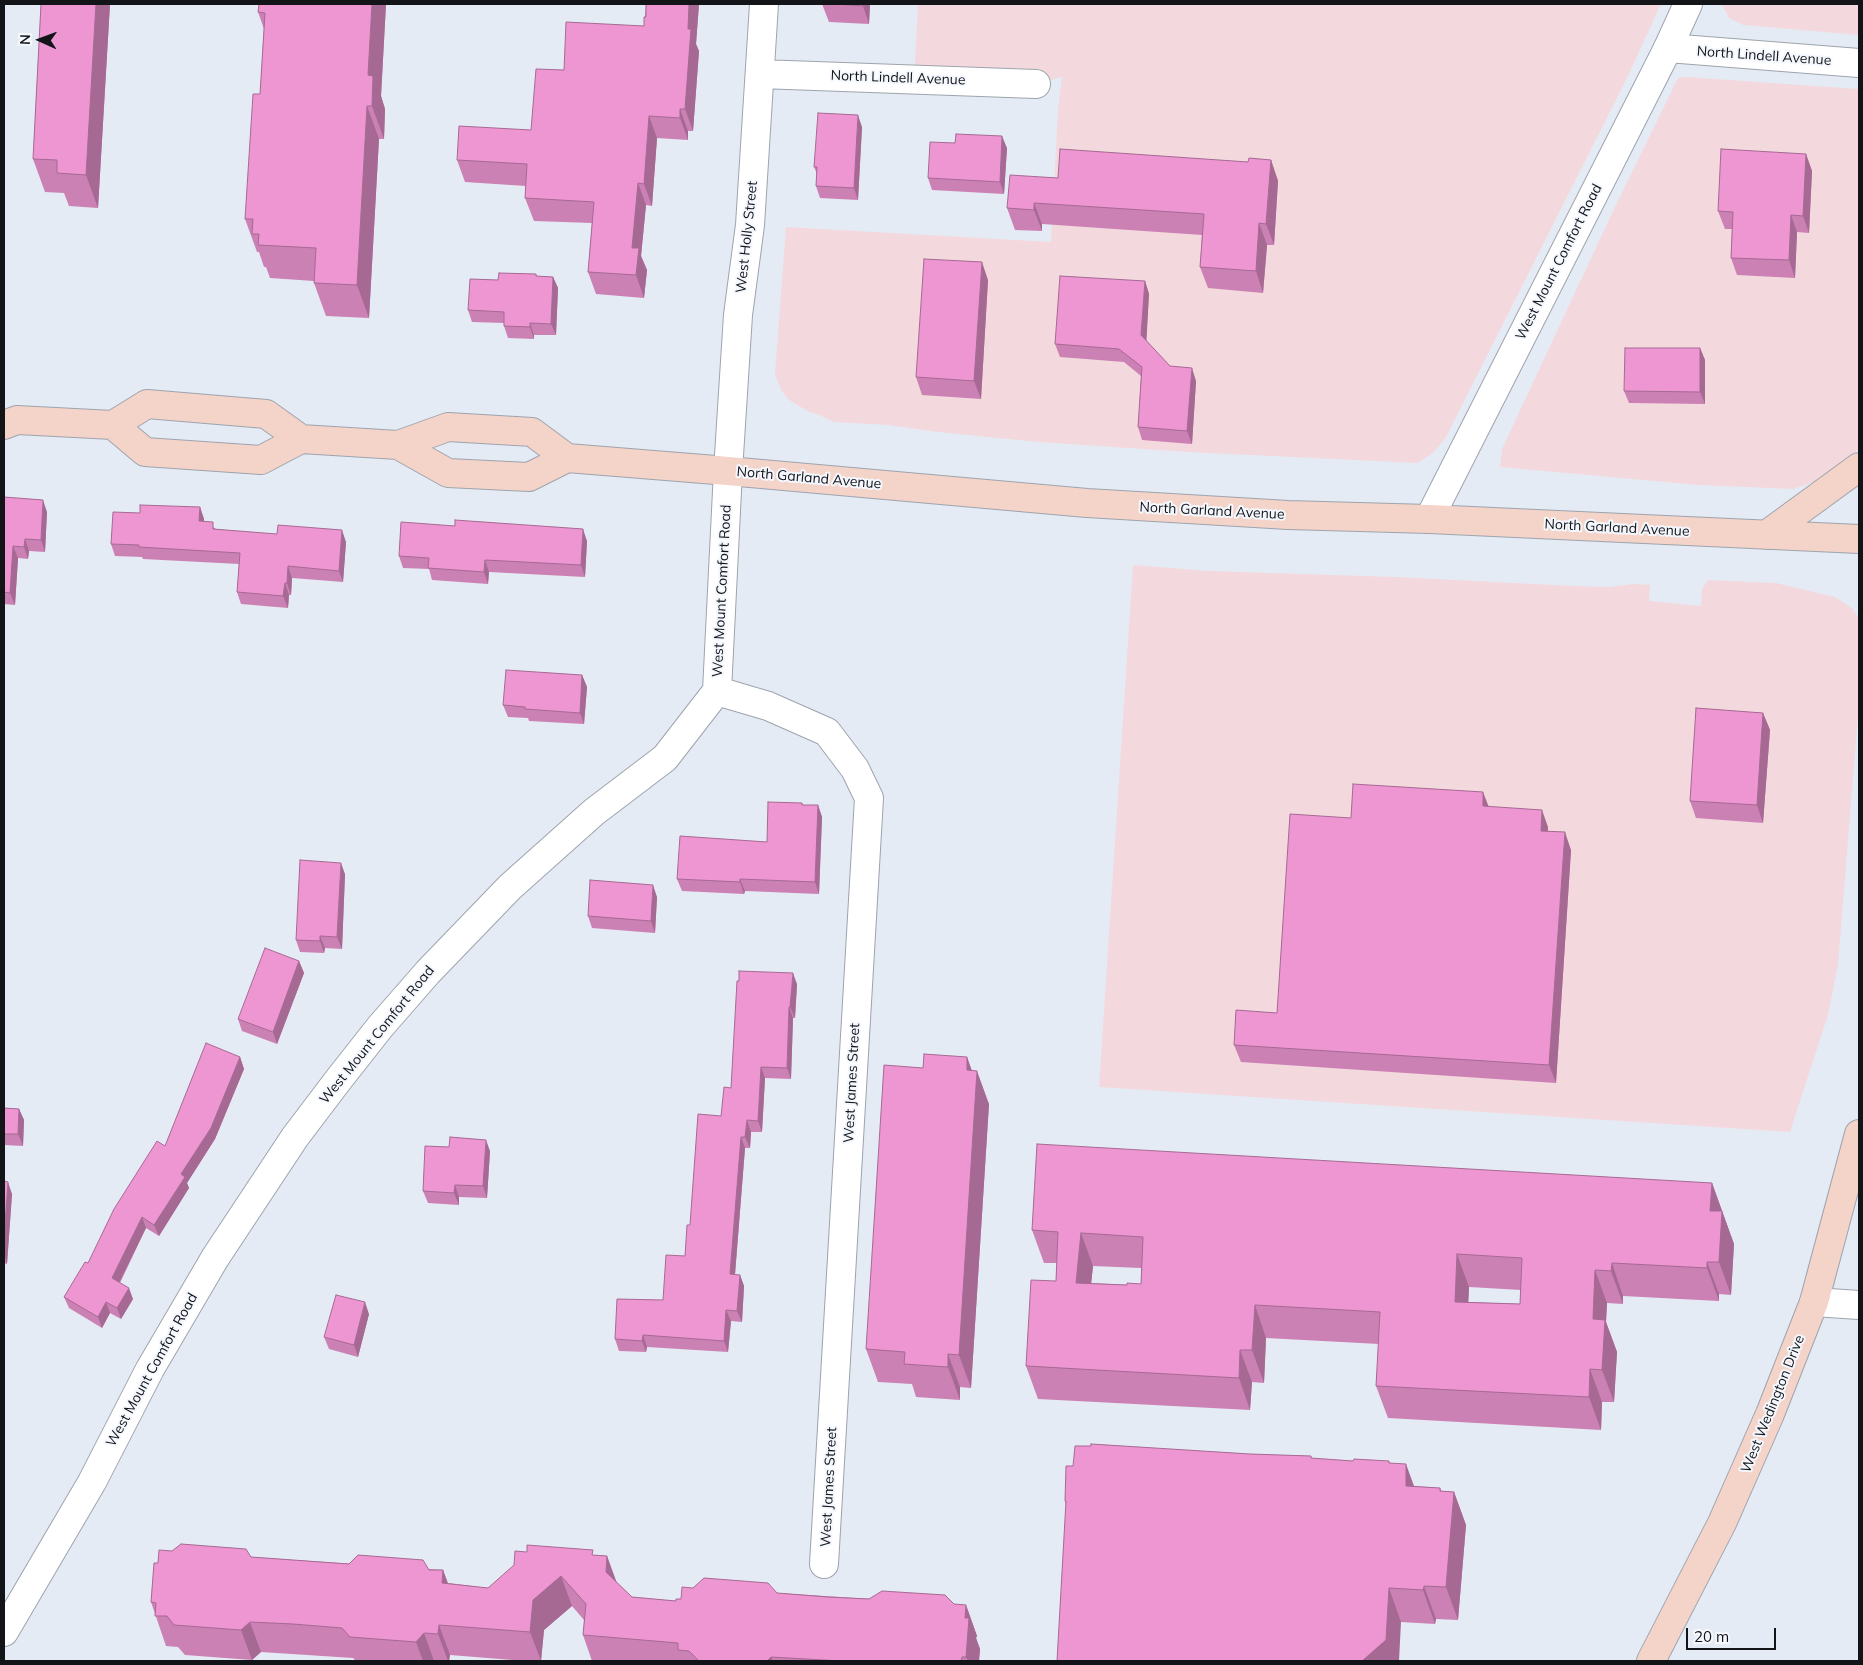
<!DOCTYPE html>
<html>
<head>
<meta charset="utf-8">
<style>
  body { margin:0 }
  #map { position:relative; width:1863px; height:1665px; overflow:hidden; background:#e5ebf4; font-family:Mulish,sans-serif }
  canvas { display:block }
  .frame { position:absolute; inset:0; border:5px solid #121417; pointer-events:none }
  .north { position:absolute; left:15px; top:15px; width:50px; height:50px; -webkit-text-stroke:4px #f4f8fe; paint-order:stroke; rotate:272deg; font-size:14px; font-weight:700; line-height:20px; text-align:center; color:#121417 }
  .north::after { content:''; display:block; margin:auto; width:18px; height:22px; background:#121417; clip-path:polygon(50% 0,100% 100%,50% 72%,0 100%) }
  .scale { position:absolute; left:1686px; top:1628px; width:90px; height:22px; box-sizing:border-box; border:2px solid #121417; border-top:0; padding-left:6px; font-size:15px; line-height:18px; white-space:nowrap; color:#121417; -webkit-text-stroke:4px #f4f8fe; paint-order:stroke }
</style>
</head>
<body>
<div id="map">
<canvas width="1863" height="1665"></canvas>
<div class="frame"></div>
<div class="north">N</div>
<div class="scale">20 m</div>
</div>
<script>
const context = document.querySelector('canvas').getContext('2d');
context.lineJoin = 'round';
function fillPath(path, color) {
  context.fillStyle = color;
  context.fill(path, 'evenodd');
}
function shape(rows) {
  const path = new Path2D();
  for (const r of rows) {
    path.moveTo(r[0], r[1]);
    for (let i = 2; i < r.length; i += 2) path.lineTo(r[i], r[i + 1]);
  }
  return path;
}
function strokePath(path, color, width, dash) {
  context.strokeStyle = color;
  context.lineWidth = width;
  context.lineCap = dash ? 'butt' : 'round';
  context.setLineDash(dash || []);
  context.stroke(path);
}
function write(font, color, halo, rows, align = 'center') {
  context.font = font + ' Mulish,sans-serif';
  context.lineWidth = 4;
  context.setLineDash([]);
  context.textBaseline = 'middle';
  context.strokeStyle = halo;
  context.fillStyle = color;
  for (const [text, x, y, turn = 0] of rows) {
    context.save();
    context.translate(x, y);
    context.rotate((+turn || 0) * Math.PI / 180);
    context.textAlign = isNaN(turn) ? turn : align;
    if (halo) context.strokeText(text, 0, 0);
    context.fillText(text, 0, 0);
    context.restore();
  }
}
fillPath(shape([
  [918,4,1661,4,1628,76,1445,439,1433,453,1417,463,1188,452,1038,442,938,432,888,425,834,422,817,414,809,412,789,400,781,390,775,374,786,227,1051,242,1058,110,1062,77,1036,84,914,78],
  [1722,4,1859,4,1859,35,1743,25,1729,18],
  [1686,77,1859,89,1859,449,1817,481,1793,489,1698,485,1500,467,1502,449,1613,211,1678,78],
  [1133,565,1209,571,1396,577,1573,586,1608,587,1633,584,1650,585,1649,601,1701,606,1702,589,1708,580,1776,583,1835,597,1852,608,1859,618,1859,704,1838,965,1828,1015,1790,1132,1099,1087]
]), '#f3d9de');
const minor = shape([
  [1668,48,1859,63],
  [760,74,1036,84],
  [728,471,738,315,750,225,764,4],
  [717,691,768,706,827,732,855,769,869,798,824,1564],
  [1814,1302,1859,1305]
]);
const tertiary = shape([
  [1429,519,1668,48,1688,4],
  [4,1632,92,1482,150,1369,215,1258,295,1137,339,1079,380,1027,428,972,510,887,594,812,665,758,717,691,728,471]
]);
const secondary = shape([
  [4,425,17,420,113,425,147,404,266,414,301,439],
  [113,425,145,452,261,460,301,439,398,445,448,427,532,432,567,458],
  [398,445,448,473,529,477,567,458,728,471,1087,503,1288,515,1429,519,1859,539],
  [1766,535,1859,467],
  [1651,1661,1722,1523,1770,1414,1814,1302,1859,1134]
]);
strokePath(minor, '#9ea4ad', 30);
strokePath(tertiary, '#9ea4ad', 30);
strokePath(secondary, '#9ea4ad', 30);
strokePath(minor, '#fff', 28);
strokePath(tertiary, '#fff', 28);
strokePath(secondary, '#f4d3c9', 28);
fillPath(shape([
  [41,4,110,4,98,208,69,206,64,193,45,192,33,159],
  [259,4,386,4,381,96,385,109,384,139,379,139,369,318,326,316,314,283,314,281,270,278,266,267,264,267,259,252,257,252,245,219,260,94,264,29,258,12],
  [646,4,699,4,696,44,699,51,693,131,688,131,688,140,657,138,652,206,646,205,641,256,647,270,644,298,596,294,588,272,592,223,534,221,525,198,526,186,465,182,457,160,531,130,564,70,644,26],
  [822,4,870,4,869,24,829,22],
  [862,127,858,200,820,198,816,186,817,174,814,167],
  [1007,148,1004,194,932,190,928,178],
  [1806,154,1812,171,1809,233,1797,232,1795,278,1737,275,1731,258,1732,229,1725,229,1718,211],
  [1271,160,1278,181,1274,245,1267,245,1263,293,1208,288,1200,267,1202,235,1042,224,1042,231,1015,230,1007,208,1058,178],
  [536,274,537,276,553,277,558,288,556,335,534,335,534,339,508,338,504,326,504,323,472,322,468,310,498,280],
  [988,280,981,399,922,395,916,377],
  [1145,281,1149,294,1146,341,1170,366,1196,381,1192,444,1142,440,1138,427,1141,376,1124,362,1060,357,1055,344],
  [1700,348,1705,360,1705,404,1629,403,1624,391],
  [4,497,47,512,45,552,29,551,28,559,18,558,15,605,4,604],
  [200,507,204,519,204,521,216,529,346,542,343,582,292,578,291,595,289,595,288,608,241,604,237,592,239,564,143,559,142,557,115,556,111,544,140,513],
  [587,541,585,577,489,572,488,584,432,580,429,569,403,568,399,556],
  [582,675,587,687,584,724,529,721,528,718,508,717,503,705],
  [1763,713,1770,730,1763,823,1696,818,1690,801],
  [802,803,803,805,818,805,822,817,819,894,745,891,744,894,682,891,677,879,767,842],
  [1488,806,1548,827,1548,831,1571,850,1556,1083,1241,1062,1234,1045,1277,1013,1351,818],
  [345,874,342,949,325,948,324,953,300,952,296,940],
  [657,897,655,933,592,928,588,916],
  [299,961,304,973,277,1044,242,1031,238,1019],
  [797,984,795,1018,793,1018,791,1079,765,1078,762,1132,751,1132,750,1148,745,1148,735,1275,740,1275,744,1286,742,1322,731,1321,728,1352,647,1347,646,1352,619,1351,615,1339,663,1300,685,1256,690,1225,721,1116,731,1088],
  [240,1057,244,1069,215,1139,187,1183,189,1188,159,1236,146,1228,120,1283,133,1299,121,1319,110,1313,102,1328,69,1308,64,1297,88,1263,165,1146],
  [967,1057,972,1071,989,1104,971,1388,960,1387,960,1400,916,1397,912,1384,878,1382,866,1349,923,1068],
  [4,1108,19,1109,24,1120,23,1146,4,1145],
  [490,1151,487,1198,459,1197,459,1205,428,1203,423,1191],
  [4,1181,12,1194,7,1264,4,1263],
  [1712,1183,1734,1244,1731,1295,1719,1294,1719,1301,1623,1296,1623,1304,1607,1303,1606,1322,1617,1352,1614,1402,1602,1402,1601,1430,1388,1418,1376,1386,1379,1344,1266,1338,1264,1383,1252,1382,1250,1410,1038,1399,1026,1366,1056,1281,1057,1263,1044,1263,1032,1230],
  [1093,1266,1141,1268,1141,1284,1127,1285,1091,1283],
  [1469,1287,1521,1290,1520,1304,1468,1302],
  [369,1314,358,1357,329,1349,324,1337],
  [1250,1454,1311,1456,1312,1459,1390,1463,1414,1486,1440,1488,1441,1491,1454,1492,1466,1525,1458,1620,1436,1619,1435,1624,1401,1622,1066,1505,1065,1501,1073,1466],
  [595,1555,607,1556,616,1582,632,1597,676,1601,681,1599,777,1593,966,1605,977,1636,976,1638,980,1649,979,1661,592,1661,583,1635,584,1620,572,1606,544,1630,541,1661,525,1661,450,1655,449,1661,356,1661,353,1658,261,1652,252,1660,185,1655,178,1647,166,1646,151,1602,158,1563,251,1557,443,1570,448,1583,488,1588]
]), '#cc81b5');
fillPath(shape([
  [96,4,110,4,98,208,86,175],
  [372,4,386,4,381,96,385,109,384,139,372,106,368,75],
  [689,4,699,4,696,44,699,51,693,131,685,109],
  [863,4,870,4,869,24,863,6],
  [367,106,379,139,369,318,357,285],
  [680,109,688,131,688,140,680,118],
  [858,115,862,127,858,200,854,188],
  [649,116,657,138,652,206,644,184],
  [1002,136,1007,148,1004,194,1000,182],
  [1806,154,1812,171,1809,233,1803,216],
  [1271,160,1278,181,1274,245,1266,224],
  [638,183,646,205,641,256,647,270,644,298,636,275,632,248],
  [1034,203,1042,224,1042,231,1034,210],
  [1791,215,1797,232,1795,278,1789,260],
  [1259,223,1267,245,1263,293,1256,271],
  [982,262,988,280,981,399,974,381],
  [553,277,558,288,556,335,551,324],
  [1145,281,1149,294,1146,348,1141,335],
  [530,323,534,335,534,339,530,327],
  [1700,348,1705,360,1705,404,1700,392],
  [1192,368,1196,381,1192,444,1187,431],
  [43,500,47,512,45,552,41,540],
  [200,507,204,519,203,533,199,521],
  [583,529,587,541,585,577,581,565],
  [342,530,346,542,343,582,339,571],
  [25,539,29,551,28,559,24,547],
  [13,546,18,558,15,605,10,593],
  [485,560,489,572,488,584,484,572],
  [288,566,292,578,291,595,287,583],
  [285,583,289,595,288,608,283,596],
  [582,675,587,687,584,724,580,713],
  [1763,713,1770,730,1763,823,1757,805],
  [1483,792,1490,810,1483,806],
  [818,805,822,817,819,894,815,882],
  [1542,810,1548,827,1547,848,1541,831],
  [1565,832,1571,850,1556,1083,1549,1065],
  [341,863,345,874,342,949,337,937],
  [740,879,745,891,744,894,740,882],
  [653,885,657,897,655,933,651,921],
  [320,936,325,948,324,953,320,941],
  [299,961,304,973,277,1044,273,1032],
  [793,973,797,984,795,1018,790,1007],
  [789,1007,793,1018,791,1079,787,1068],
  [240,1057,244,1069,215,1139,187,1183,189,1188,159,1236,154,1225,181,1174],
  [967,1057,976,1083,977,1071,989,1104,971,1388,959,1355],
  [761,1067,765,1078,762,1132,758,1121],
  [19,1109,24,1120,23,1146,18,1134],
  [747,1120,751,1132,750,1148,745,1137],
  [741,1137,745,1148,734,1286,730,1274],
  [486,1140,490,1151,487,1198,483,1186],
  [8,1182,12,1194,7,1264,4,1254,4,1238],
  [1712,1183,1734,1244,1731,1295,1719,1262,1710,1211],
  [455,1185,459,1197,459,1205,454,1193],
  [142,1217,146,1228,116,1289,112,1278],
  [1081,1233,1093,1266,1088,1315,1076,1283],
  [1457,1254,1469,1287,1467,1334,1455,1302],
  [1707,1262,1719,1294,1719,1301,1707,1268],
  [1612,1263,1623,1296,1623,1304,1611,1271],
  [1595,1270,1607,1303,1606,1322,1617,1352,1614,1402,1602,1370,1593,1319],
  [740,1275,744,1286,742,1322,737,1311],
  [129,1288,133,1299,121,1319,117,1308],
  [106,1302,110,1313,102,1328,98,1317],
  [365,1302,369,1314,358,1357,354,1345],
  [1255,1305,1266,1338,1264,1383,1252,1350],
  [726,1310,731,1321,728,1352,724,1341],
  [643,1335,647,1347,646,1352,642,1341],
  [1240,1350,1252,1382,1250,1410,1239,1378],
  [948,1354,960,1387,960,1400,948,1367],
  [1590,1369,1602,1402,1601,1430,1589,1397],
  [1406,1464,1418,1497,1406,1486],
  [1440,1488,1452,1521,1454,1492,1466,1525,1458,1620,1446,1587],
  [607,1556,618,1586,606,1572],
  [443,1570,454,1601,442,1583],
  [561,1576,572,1606,544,1630,541,1661,530,1632,533,1600],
  [1424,1586,1436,1619,1435,1624,1423,1590],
  [1389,1588,1401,1622,1399,1661,1362,1661],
  [966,1605,977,1636,976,1638,980,1649,979,1661,968,1661,966,1657,965,1618],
  [250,1622,261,1652,252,1660,241,1630],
  [439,1625,450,1655,449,1661,448,1661,438,1634],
  [424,1633,434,1661,423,1661,416,1642],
  [771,1657,773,1661,767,1661]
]), '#a66993');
const building = shape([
  [41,4,96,4,86,175,57,173,57,160,33,159,41,4],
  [259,4,372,4,368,75,373,76,372,106,367,106,357,285,314,283,316,248,258,245,259,234,252,234,253,219,245,219,253,94,260,94,265,13,258,12,259,4],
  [646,4,689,4,688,29,691,29,685,109,680,109,680,118,649,116,644,184,638,183,632,248,639,248,636,275,588,272,594,202,525,198,527,164,457,160,459,126,531,130,536,69,564,70,566,22,644,26,644,17,646,17,646,4],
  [835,4,863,4,863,6,835,4],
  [818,113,858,115,854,188,816,186,817,167,814,167,818,113],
  [956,134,1002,136,1000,182,928,178,930,142,955,143,956,134],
  [1060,149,1248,162,1249,158,1271,160,1266,224,1259,223,1256,271,1200,267,1204,214,1034,203,1034,210,1007,208,1010,175,1058,178,1060,149],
  [1721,149,1806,154,1803,216,1791,215,1789,260,1731,258,1733,212,1718,211,1721,149],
  [924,259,982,262,974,381,916,377,924,259],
  [499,273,536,274,536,276,553,277,551,324,530,323,530,327,504,326,504,312,468,310,470,279,498,280,499,273],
  [1060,276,1145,281,1141,335,1170,366,1192,368,1187,431,1138,427,1142,367,1119,349,1055,344,1060,276],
  [1625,348,1700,348,1700,392,1624,391,1625,348],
  [4,497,43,500,41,540,25,539,24,547,13,546,10,593,4,592,4,497],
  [140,505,200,507,199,521,213,522,213,529,277,534,278,525,342,530,339,571,288,566,287,583,285,583,283,596,237,592,240,553,139,547,139,545,111,544,113,512,140,513,140,505],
  [455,520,583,529,581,565,485,560,484,572,428,568,429,558,399,556,401,522,455,526,455,520],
  [506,670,582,675,580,713,525,709,525,707,503,705,506,670],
  [1696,708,1763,713,1757,805,1690,801,1696,708],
  [1353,784,1483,792,1483,806,1542,810,1541,831,1565,832,1549,1065,1234,1045,1236,1010,1277,1013,1290,814,1351,818,1353,784],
  [768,802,802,803,802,805,818,805,815,882,740,879,740,882,677,879,680,836,767,842,768,802],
  [300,860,341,863,337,937,320,936,320,941,296,940,300,860],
  [590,880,653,885,651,921,588,916,590,880],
  [265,948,299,961,273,1032,238,1019,265,948],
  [739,971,793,973,790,1007,789,1007,787,1068,761,1067,758,1121,747,1120,745,1137,741,1137,730,1274,740,1275,737,1311,726,1310,724,1341,643,1335,642,1341,615,1339,617,1299,663,1300,666,1255,685,1256,687,1225,690,1225,698,1114,721,1116,724,1087,731,1088,737,981,739,981,739,971],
  [206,1043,240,1057,211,1128,181,1174,185,1177,154,1225,142,1217,112,1278,129,1288,117,1308,106,1302,98,1317,64,1297,85,1262,88,1263,114,1209,157,1141,165,1146,206,1043],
  [924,1054,967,1057,967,1070,977,1071,959,1355,948,1354,948,1367,904,1364,905,1352,866,1349,884,1065,923,1068,924,1054],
  [4,1108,19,1109,18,1134,4,1134,4,1108],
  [450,1137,486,1140,483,1186,455,1185,454,1193,423,1191,425,1146,449,1147,450,1137],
  [1037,1144,1712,1183,1710,1211,1722,1211,1719,1262,1707,1262,1707,1268,1612,1263,1611,1271,1595,1270,1593,1319,1605,1320,1602,1370,1590,1369,1589,1397,1376,1386,1380,1312,1255,1305,1252,1350,1240,1350,1239,1378,1026,1366,1031,1280,1056,1281,1058,1232,1032,1230,1037,1144],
  [1081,1233,1143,1237,1141,1284,1127,1283,1127,1285,1076,1283,1081,1233],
  [1457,1254,1522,1258,1520,1304,1455,1302,1457,1254],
  [4,1181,8,1182,4,1238,4,1181],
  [336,1295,365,1302,354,1345,324,1337,336,1295],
  [1091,1444,1250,1454,1311,1456,1311,1458,1353,1461,1354,1459,1389,1461,1389,1463,1406,1464,1406,1486,1440,1488,1440,1491,1454,1492,1446,1587,1424,1586,1423,1590,1389,1588,1386,1640,1362,1661,1057,1661,1066,1501,1065,1501,1066,1466,1073,1466,1075,1446,1091,1446,1091,1444],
  [181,1544,246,1549,251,1557,349,1564,358,1555,423,1560,429,1570,443,1570,442,1583,488,1588,514,1565,515,1551,527,1552,527,1545,593,1550,592,1555,607,1556,606,1572,632,1597,676,1601,676,1599,681,1599,682,1587,693,1588,704,1578,768,1583,777,1593,828,1597,869,1599,882,1591,945,1595,954,1604,966,1605,965,1618,969,1618,966,1657,962,1657,961,1661,841,1661,771,1657,767,1661,699,1661,689,1651,678,1650,678,1643,583,1635,586,1604,561,1576,533,1600,530,1632,439,1625,438,1634,424,1633,416,1642,350,1637,342,1628,293,1624,250,1622,241,1630,174,1625,167,1616,155,1616,156,1603,151,1602,154,1563,158,1563,159,1550,172,1551,181,1544]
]);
fillPath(building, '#ed96d2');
strokePath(building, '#a66993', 1);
write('14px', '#121417', '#f4f8fe', [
  ["North Lindell Avenue",1764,56,4],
  ["North Lindell Avenue",898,78,2],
  ["West Holly Street",747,237,-84],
  ["West Mount Comfort Road",1559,262,-63],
  ["North Garland Avenue",809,478,5],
  ["North Garland Avenue",1212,511,3],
  ["North Garland Avenue",1617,528,3],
  ["West Mount Comfort Road",722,591,-87],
  ["West Mount Comfort Road",377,1035,-51],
  ["West James Street",852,1083,-87],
  ["West Mount Comfort Road",152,1370,-61],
  ["West Wedington Drive",1773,1404,-68],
  ["West James Street",829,1487,-87]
]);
</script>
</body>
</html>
